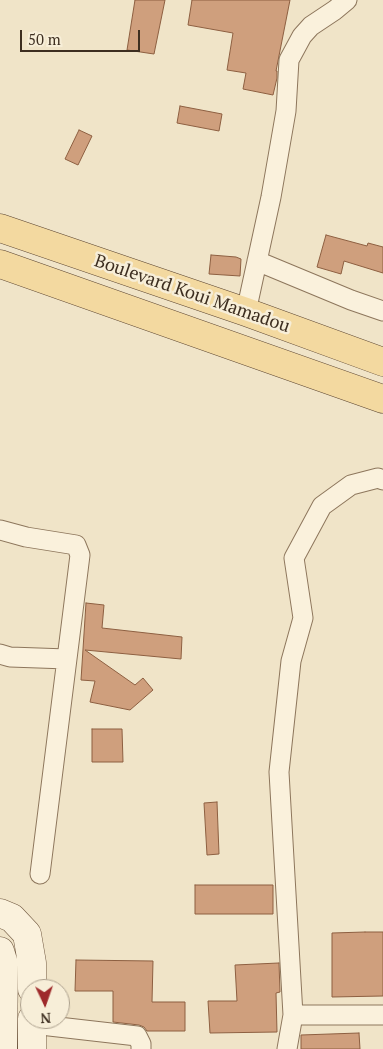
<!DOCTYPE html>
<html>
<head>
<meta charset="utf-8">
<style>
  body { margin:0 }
  #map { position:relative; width:383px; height:1049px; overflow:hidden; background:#f0e4c8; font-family:"PT Serif",serif }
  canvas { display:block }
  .north { position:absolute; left:20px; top:979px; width:50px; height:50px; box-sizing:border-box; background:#f7eed8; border:1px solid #ada18e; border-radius:50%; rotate:177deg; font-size:14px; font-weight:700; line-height:20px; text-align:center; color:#3d2e20 }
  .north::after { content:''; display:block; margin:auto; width:18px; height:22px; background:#9e2a2b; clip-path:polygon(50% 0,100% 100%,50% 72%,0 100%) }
  .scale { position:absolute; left:20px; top:30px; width:120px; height:22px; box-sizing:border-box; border:2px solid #3d2e20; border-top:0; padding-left:6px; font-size:15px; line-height:18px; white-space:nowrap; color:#3d2e20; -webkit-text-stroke:4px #f7eed8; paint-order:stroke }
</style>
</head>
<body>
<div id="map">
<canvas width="383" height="1049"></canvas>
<div class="north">N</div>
<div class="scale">50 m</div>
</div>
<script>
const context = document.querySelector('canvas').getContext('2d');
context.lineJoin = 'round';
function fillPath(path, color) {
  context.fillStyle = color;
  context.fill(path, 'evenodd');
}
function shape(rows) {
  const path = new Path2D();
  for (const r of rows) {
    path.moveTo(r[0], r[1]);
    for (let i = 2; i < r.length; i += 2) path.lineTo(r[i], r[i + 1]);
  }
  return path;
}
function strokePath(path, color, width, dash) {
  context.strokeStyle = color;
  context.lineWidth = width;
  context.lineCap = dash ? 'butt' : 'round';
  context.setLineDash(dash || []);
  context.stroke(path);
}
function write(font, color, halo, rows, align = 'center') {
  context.font = font + ' "PT Serif",serif';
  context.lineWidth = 5;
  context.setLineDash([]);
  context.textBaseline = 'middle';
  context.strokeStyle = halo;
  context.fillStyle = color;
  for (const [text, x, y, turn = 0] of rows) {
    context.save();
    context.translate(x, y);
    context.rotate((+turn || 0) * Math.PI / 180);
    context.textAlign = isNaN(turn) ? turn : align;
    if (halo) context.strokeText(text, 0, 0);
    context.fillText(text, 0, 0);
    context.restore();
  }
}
const building = shape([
  [135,0,165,0,154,54,127,50,135,0],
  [192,0,290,0,276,71,277,71,277,78,273,95,243,89,246,73,227,70,233,33,188,25,192,0],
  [180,106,222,114,219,131,177,123,180,106],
  [79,130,92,136,78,165,65,159,79,130],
  [326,235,367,246,368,243,383,247,383,273,344,261,341,274,317,267,326,235],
  [211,255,236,257,241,259,240,276,209,274,211,255],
  [86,603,104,605,102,628,182,637,181,659,85,650,135,685,143,678,153,690,130,710,90,702,95,681,81,680,86,603],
  [92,729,122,729,123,762,92,762,92,729],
  [217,802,219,854,207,855,204,803,217,802],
  [195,885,273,885,273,914,195,914,195,885],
  [365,932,383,932,383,996,332,997,332,933,365,932],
  [76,960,153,961,152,1002,185,1002,185,1031,147,1031,144,1027,139,1025,113,1022,113,991,75,991,76,960],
  [279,963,280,992,276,993,277,1032,210,1033,208,1001,237,1001,235,965,279,963],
  [359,1033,360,1049,301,1049,301,1035,359,1033]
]);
fillPath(building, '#cf9f7d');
strokePath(building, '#8d5f41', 1);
const street = shape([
  [257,261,351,300,383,311],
  [246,312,271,197,286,111,289,60,302,36,311,26,335,10,347,0],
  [0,530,26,537,76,545,80,555,40,874],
  [0,654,10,657,67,659],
  [293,1015,383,1015],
  [32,1024,137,1036,141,1044,141,1049],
  [287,1049,293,1015,279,772,291,661,303,618,294,558,322,506,351,485,378,478,383,480]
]);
const secondary = shape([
  [0,913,12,918,27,934,32,963,32,989],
  [0,951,4,964,3,1049],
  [32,1049,32,1019]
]);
const primary = shape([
  [0,228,246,312,383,362],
  [0,264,383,399]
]);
strokePath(street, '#8d765c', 21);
strokePath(secondary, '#6f573f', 29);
strokePath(primary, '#5b4430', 29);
strokePath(street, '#faf1dc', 19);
strokePath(secondary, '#faf1dc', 28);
strokePath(primary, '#f3d9a0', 28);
write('18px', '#3d2e20', '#f7eed8', [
  ["Boulevard Koui Mamadou",192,294,19]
]);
</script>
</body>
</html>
